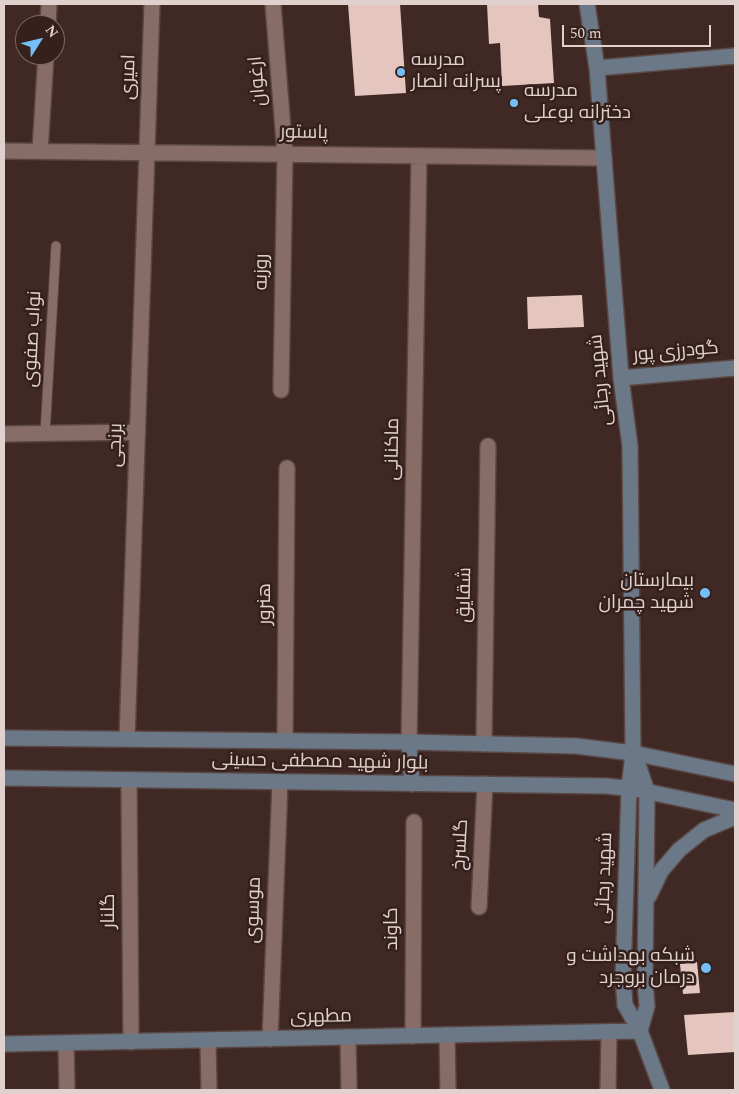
<!DOCTYPE html>
<html>
<head>
<meta charset="utf-8">
<style>
  body { margin:0 }
  #map { position:relative; width:739px; height:1094px; overflow:hidden; background:#402924; font-family:Spectral,serif }
  canvas { display:block }
  .frame { position:absolute; inset:0; border:5px solid #e1d1ce; pointer-events:none }
  .north { position:absolute; left:15px; top:15px; width:50px; height:50px; box-sizing:border-box; background:#35201b; border:1px solid #7a6763; border-radius:50%; rotate:54deg; font-size:14px; font-weight:700; line-height:20px; text-align:center; color:#e1d1ce }
  .north::after { content:''; display:block; margin:auto; width:18px; height:22px; background:#74c0f6; clip-path:polygon(50% 0,100% 100%,50% 72%,0 100%) }
  .scale { position:absolute; left:562px; top:25px; width:149px; height:22px; box-sizing:border-box; border:2px solid #e1d1ce; border-top:0; padding-left:6px; font-size:15px; line-height:18px; white-space:nowrap; color:#e1d1ce; -webkit-text-stroke:4px #35201b; paint-order:stroke }
</style>
</head>
<body>
<div id="map">
<canvas width="739" height="1094"></canvas>
<div class="frame"></div>
<div class="north">N</div>
<div class="scale">50 m</div>
</div>
<script>
const context = document.querySelector('canvas').getContext('2d');
context.lineJoin = 'round';
function fillPath(path, color) {
  context.fillStyle = color;
  context.fill(path, 'evenodd');
}
function shape(rows) {
  const path = new Path2D();
  for (const r of rows) {
    path.moveTo(r[0], r[1]);
    for (let i = 2; i < r.length; i += 2) path.lineTo(r[i], r[i + 1]);
  }
  return path;
}
function strokePath(path, color, width, dash) {
  context.strokeStyle = color;
  context.lineWidth = width;
  context.lineCap = dash ? 'butt' : 'round';
  context.setLineDash(dash || []);
  context.stroke(path);
}
function write(font, color, halo, rows, align = 'center') {
  context.font = font + ' Spectral,Cairo,serif';
  context.lineWidth = 5;
  context.setLineDash([]);
  context.textBaseline = 'middle';
  context.strokeStyle = halo;
  context.fillStyle = color;
  for (const [text, x, y, turn = 0] of rows) {
    context.save();
    context.translate(x, y);
    context.rotate((+turn || 0) * Math.PI / 180);
    context.textAlign = isNaN(turn) ? turn : align;
    if (halo) context.strokeText(text, 0, 0);
    context.fillText(text, 0, 0);
    context.restore();
  }
}
fillPath(shape([
  [348,4,400,4,406,93,355,96],
  [487,4,538,4,539,17,550,19,554,83,502,86,500,43,489,44],
  [582,295,584,327,528,329,527,297],
  [697,962,700,993,683,994,680,964],
  [735,1012,735,1052,688,1055,684,1015]
]), '#e4c6bf');
const lane = shape([
  [45,434,56,246]
]);
const street = shape([
  [273,4,285,154,281,390],
  [48,25,49,4],
  [4,151,604,158],
  [40,151,46,55],
  [4,434,137,432],
  [127,739,152,4],
  [285,740,287,468],
  [409,742,419,156],
  [484,744,488,446],
  [129,781,131,1042],
  [479,907,485,784],
  [447,1035,448,1090],
  [413,1036,414,822],
  [348,1037,349,1090],
  [270,1039,280,783],
  [208,1040,209,1090],
  [66,1043,67,1090],
  [608,1090,609,1032]
]);
const secondary = shape([
  [587,4,597,68,621,378,630,446,633,753,629,788,623,978,625,1005,640,1031,662,1090],
  [597,68,735,56],
  [621,378,735,368],
  [4,738,409,742,576,746,633,753,735,774],
  [409,742,412,784],
  [635,756,647,791,645,982,647,1006,640,1031],
  [4,778,606,786,635,789,735,810],
  [649,896,661,871,679,850,704,830,735,817],
  [4,1044,640,1031]
]);
strokePath(lane, '#5a4743', 11);
strokePath(street, '#5a4743', 18);
strokePath(secondary, '#5a4743', 18);
strokePath(lane, '#886d67', 9);
strokePath(street, '#886d67', 15);
strokePath(secondary, '#6a7887', 15);
for (const [x, y, r, color] of [
  [401,72,5,"#74c0f6"],
  [514,103,5,"#74c0f6"],
  [705,593,6,"#74c0f6"],
  [706,968,6,"#74c0f6"]
]) {
  const dot = new Path2D();
  dot.arc(x, y, r, 0, 2 * Math.PI);
  context.fillStyle = color;
  context.fill(dot);
  strokePath(dot, '#35201b', 2);
}
write('19px', '#e1d1ce', '#35201b', [
  ["مدرسه",411,61],
  ["پسرانه انصار",411,83],
  ["مدرسه",524,92],
  ["دخترانه بوعلی",524,114],
  ["بیمارستان",694,582,"right"],
  ["شهید چمران",694,604,"right"],
  ["شبکه بهداشت و",695,957,"right"],
  ["درمان بروجرد",695,979,"right"]
], 'left');
write('19px', '#e1d1ce', '#35201b', [
  ["امیری",130,77,-88],
  ["ارغوان",259,81,-95],
  ["پاستور",304,134,1],
  ["روزبه",263,272,-89],
  ["نواب صفوی",34,339,-87],
  ["گودرزی پور",676,353,-5],
  ["شهید رجائی",602,380,-96],
  ["برنجی",117,445,-88],
  ["ماکنانی",394,449,-89],
  ["شقایق",466,595,-89],
  ["هنرور",266,604,-90],
  ["بلوار شهید مصطفی حسینی",320,763,1],
  ["گلسرخ",462,845,-87],
  ["شهید رجائی",606,878,-88],
  ["موسوی",255,910,-88],
  ["گلنار",110,911,-90],
  ["کاوند",393,929,-90],
  ["مطهری",321,1018,-1]
]);
</script>
</body>
</html>
